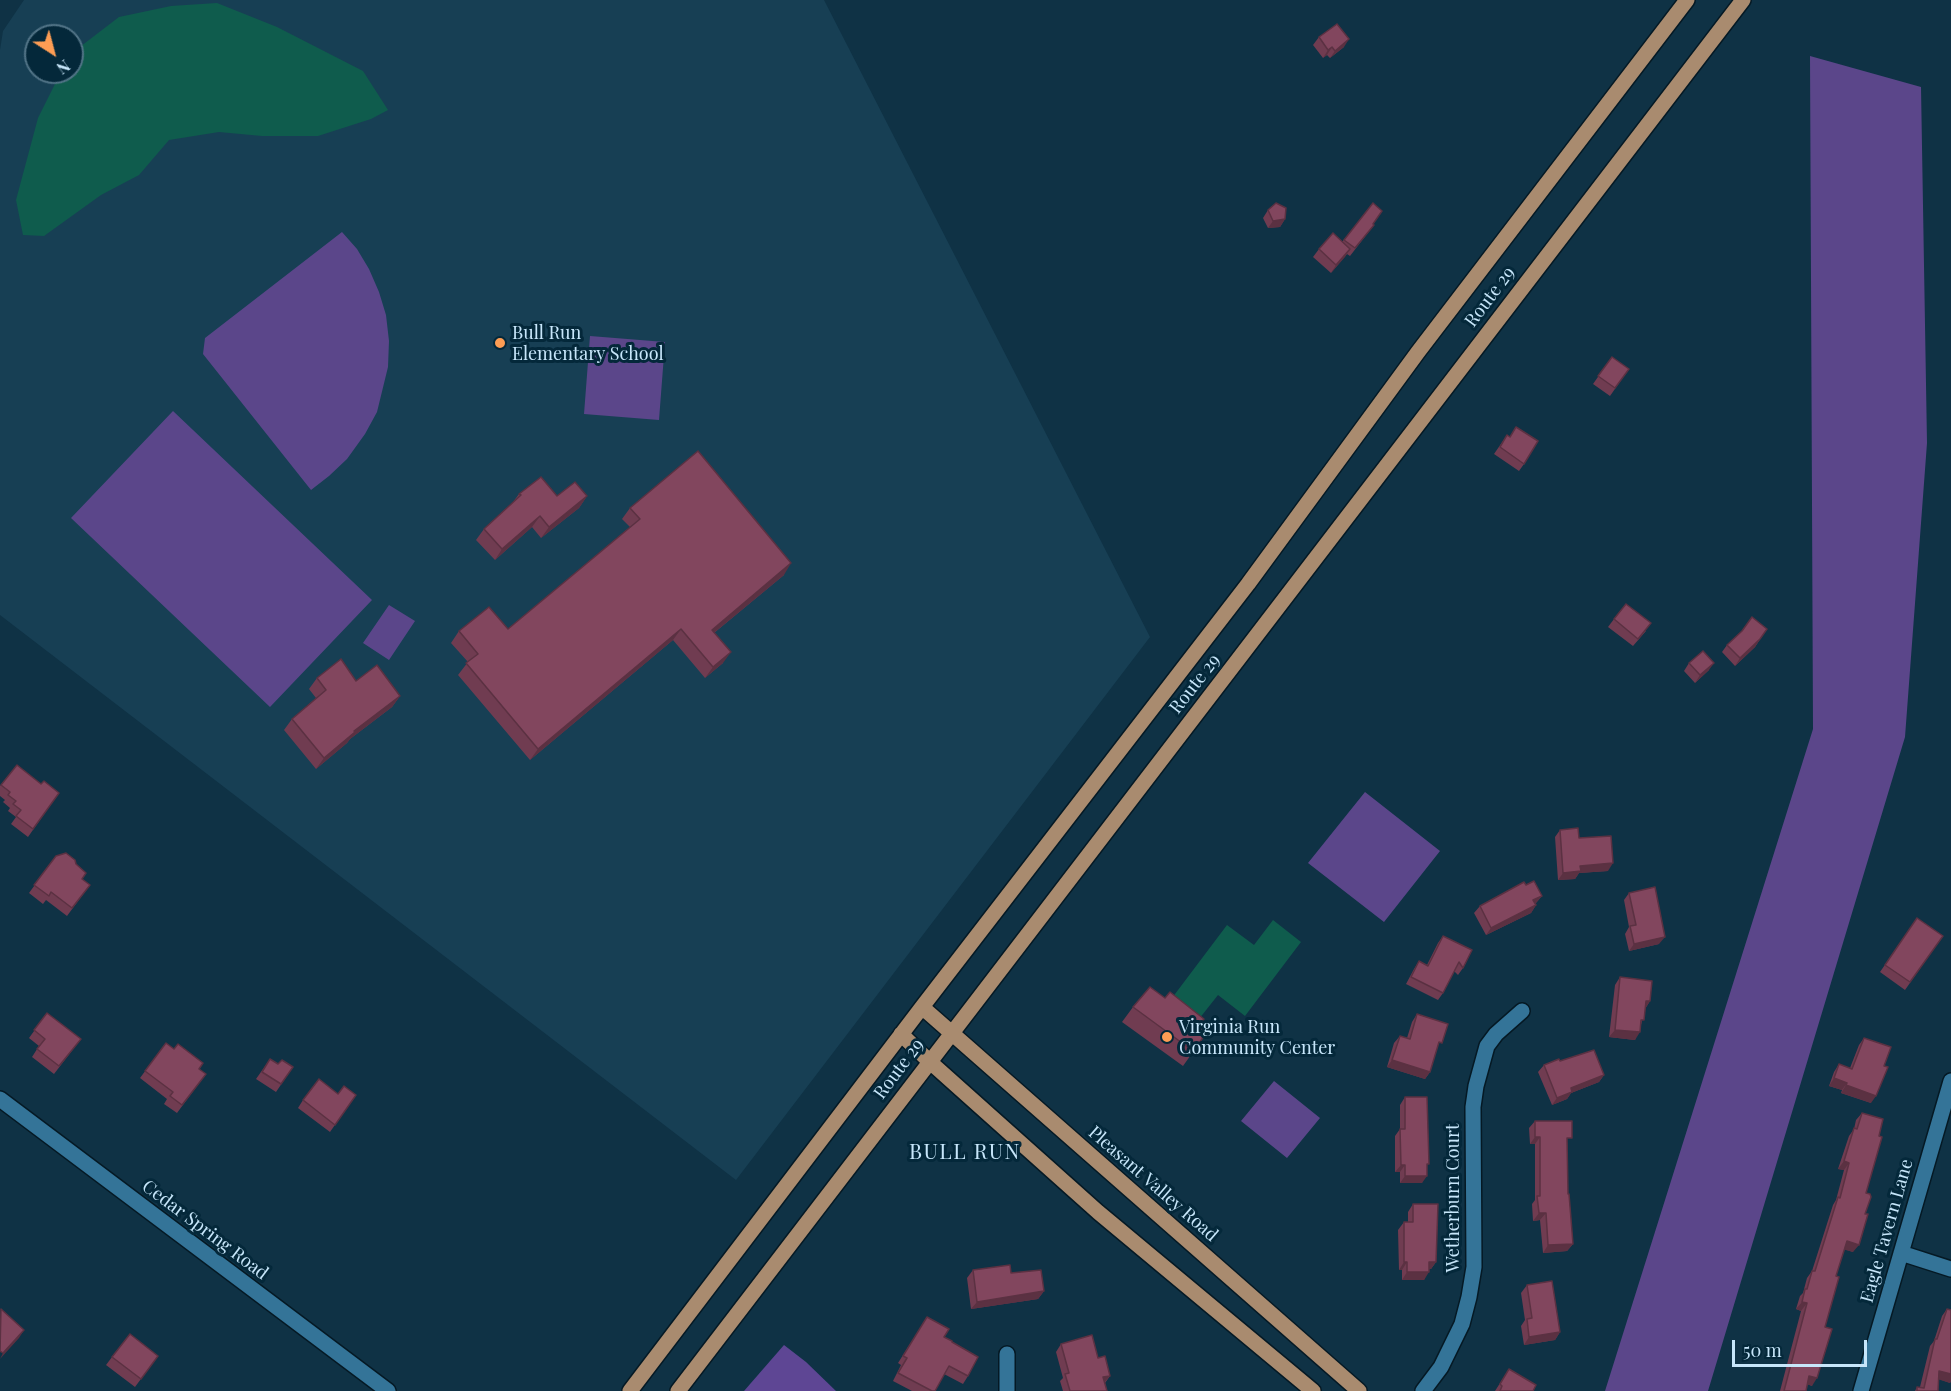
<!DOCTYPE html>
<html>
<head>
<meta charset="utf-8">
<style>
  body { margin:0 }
  #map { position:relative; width:1951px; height:1391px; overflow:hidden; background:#0f3245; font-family:"Playfair Display",serif }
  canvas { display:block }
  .north { position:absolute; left:24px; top:24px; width:60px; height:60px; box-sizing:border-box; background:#04283a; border:2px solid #527487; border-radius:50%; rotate:144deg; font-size:16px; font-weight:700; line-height:24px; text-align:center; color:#c7e6fa }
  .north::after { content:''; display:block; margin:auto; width:21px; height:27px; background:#fd9d54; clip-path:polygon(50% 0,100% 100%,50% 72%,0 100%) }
  .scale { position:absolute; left:1732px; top:1340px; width:135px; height:27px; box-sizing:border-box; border:3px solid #c7e6fa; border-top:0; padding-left:8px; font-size:18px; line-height:21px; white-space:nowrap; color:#c7e6fa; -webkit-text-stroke:4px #04283a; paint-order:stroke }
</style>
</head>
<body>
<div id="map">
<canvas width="1951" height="1391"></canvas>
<div class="north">N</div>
<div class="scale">50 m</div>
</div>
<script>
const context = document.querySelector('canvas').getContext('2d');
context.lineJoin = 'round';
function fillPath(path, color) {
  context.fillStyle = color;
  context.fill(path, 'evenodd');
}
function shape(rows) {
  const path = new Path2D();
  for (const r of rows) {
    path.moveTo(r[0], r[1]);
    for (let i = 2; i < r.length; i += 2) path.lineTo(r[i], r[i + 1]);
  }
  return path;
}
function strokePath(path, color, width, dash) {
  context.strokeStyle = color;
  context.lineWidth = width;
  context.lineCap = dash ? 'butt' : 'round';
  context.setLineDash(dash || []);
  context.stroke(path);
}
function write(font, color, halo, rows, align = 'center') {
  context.font = font + ' "Playfair Display",serif';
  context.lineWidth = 6;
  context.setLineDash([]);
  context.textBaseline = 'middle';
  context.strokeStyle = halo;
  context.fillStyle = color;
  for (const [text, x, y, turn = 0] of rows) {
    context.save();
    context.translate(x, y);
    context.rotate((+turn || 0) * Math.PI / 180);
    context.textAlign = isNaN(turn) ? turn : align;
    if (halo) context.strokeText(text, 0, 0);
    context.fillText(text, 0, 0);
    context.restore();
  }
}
fillPath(shape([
  [24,0,824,0,1150,637,736,1180,0,615,0,50,3,31],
  [36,36,72,36,72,72,36,72]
]), '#173f54');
fillPath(shape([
  [1810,56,1921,87,1927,443,1905,737,1708,1391,1605,1391,1813,729],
  [342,232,357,249,369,269,379,292,386,315,389,341,388,367,377,412,365,434,347,459,329,476,311,490,203,354,205,338],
  [590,336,665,342,659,420,584,414],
  [173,411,372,600,270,707,71,518],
  [389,605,415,621,389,660,363,643],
  [1365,792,1440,851,1384,922,1308,863],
  [1274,1081,1320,1118,1287,1158,1241,1121]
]), '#5b468a');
fillPath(shape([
  [784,1345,806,1362,836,1391,744,1391]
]), '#5e4694');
fillPath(shape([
  [217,3,277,27,363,71,388,110,371,119,318,136,262,136,219,132,169,140,139,175,101,195,44,236,23,235,16,200,38,118,61,72,72,72,72,53,119,17,171,6],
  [1273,920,1301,942,1245,1016,1218,995,1199,1019,1172,998,1227,925,1254,945]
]), '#0f5c4d');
const minor = shape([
  [0,1099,388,1391],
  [1901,1253,1951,1269],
  [1007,1354,1007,1391],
  [1423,1391,1441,1367,1462,1324,1469,1297,1474,1267,1473,1107,1476,1086,1487,1046,1496,1034,1522,1011],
  [1861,1391,1951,1081]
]);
const major = shape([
  [922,1007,1359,1391],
  [901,1034,929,1061,1098,1212,1313,1391],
  [630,1391,922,1007,1248,584,1418,352,1687,0],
  [678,1391,1743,0]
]);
strokePath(minor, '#051924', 18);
strokePath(major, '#051924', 18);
strokePath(minor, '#347498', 15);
strokePath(major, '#a98b6f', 15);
fillPath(shape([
  [1319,37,1344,47,1330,58,1327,55,1323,58,1313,45],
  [1373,203,1373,224,1374,225,1350,256,1347,254,1331,273,1313,257,1319,249,1342,242],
  [1268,210,1285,219,1280,227,1268,228,1263,218],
  [1612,357,1629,369,1610,396,1593,384],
  [1516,427,1524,464,1519,471,1494,454,1507,435,1510,437],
  [519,494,557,496,587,496,579,508,541,538,532,527,495,560,476,540,484,529,513,502],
  [630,508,784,575,714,633,723,663,705,678,673,640,530,760,458,675,468,662,451,643,459,631,508,629,630,527,622,519],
  [1614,619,1646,631,1633,646,1608,627],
  [1767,629,1755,647,1735,666,1722,652,1727,645],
  [1689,663,1709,670,1695,683,1684,671],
  [317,678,356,681,400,696,392,707,350,739,347,743,316,769,284,730,292,719,316,698,309,689],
  [17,765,41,784,59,793,28,837,11,824,16,817,8,811,10,808,3,802,5,800,0,796,0,786],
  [1560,830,1579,838,1608,871,1579,873,1575,879,1558,880,1555,837],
  [56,856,76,864,82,879,90,885,67,916,46,900,43,904,29,893],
  [1526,885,1542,896,1535,904,1536,905,1531,913,1486,935,1474,913,1480,906],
  [1629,893,1659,944,1629,951,1625,934,1629,927,1624,900],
  [1917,918,1943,936,1905,990,1880,972],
  [1443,936,1463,968,1458,975,1454,971,1443,993,1438,1000,1406,984,1414,969,1419,961,1427,965,1438,943],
  [1620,977,1650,1001,1645,1009,1641,1025,1635,1040,1609,1037,1615,985],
  [1133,1007,1200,1025,1208,1031,1183,1066,1122,1022],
  [47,1013,81,1039,54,1074,32,1057,39,1046,29,1038],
  [1417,1014,1430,1072,1425,1079,1387,1067,1394,1043,1400,1036,1407,1038,1412,1022],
  [1864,1038,1871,1103,1841,1093,1842,1090,1829,1086,1834,1072,1839,1064,1850,1068,1859,1045],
  [166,1043,206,1074,177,1113,164,1104,167,1099,140,1078],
  [270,1059,278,1064,293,1067,276,1092,256,1079],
  [1560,1061,1604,1075,1599,1082,1571,1093,1567,1099,1552,1105,1538,1072,1544,1065],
  [356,1095,330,1132,298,1108,303,1100],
  [1405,1097,1427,1167,1422,1183,1400,1183,1400,1172,1395,1172,1395,1136,1400,1129,1400,1105],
  [1862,1113,1879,1136,1853,1252,1844,1249,1836,1276,1812,1386,1807,1384,1806,1391,1780,1391,1801,1311,1796,1309,1800,1296,1803,1293,1807,1278,1812,1271,1833,1205,1836,1200,1844,1170,1838,1169,1849,1136,1854,1129,1856,1120],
  [1535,1121,1567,1144,1568,1194,1573,1244,1567,1251,1543,1253,1540,1220,1533,1221,1532,1204,1535,1200,1535,1144,1530,1144,1529,1128],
  [1413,1204,1436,1262,1431,1269,1429,1269,1424,1280,1402,1280,1402,1270,1399,1270,1398,1230,1404,1222,1408,1222,1408,1212],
  [973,1270,1011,1273,1044,1291,1038,1299,971,1309,967,1278],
  [1527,1285,1560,1332,1555,1340,1524,1345,1521,1326,1525,1320,1521,1293],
  [1947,1309,1951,1310,1951,1381,1950,1383,1939,1379,1938,1391,1915,1391,1917,1387,1920,1387,1930,1346,1934,1341,1942,1316],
  [927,1317,944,1337,952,1342,968,1376,963,1384,944,1374,935,1391,912,1391,893,1381,901,1365,898,1363],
  [1061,1344,1098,1358,1110,1376,1105,1383,1107,1391,1063,1391,1060,1381,1063,1378,1056,1352],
  [158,1356,135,1387,106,1365,112,1357],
  [1509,1369,1533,1391,1495,1391]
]), '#703c51');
fillPath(shape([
  [1349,39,1344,47,1330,58,1335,51],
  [1332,47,1327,55,1323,58,1328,50],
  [1285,219,1280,227,1268,228,1273,221],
  [1350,249,1345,257,1331,273,1336,265],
  [587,496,579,508,541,538,549,527],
  [540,516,532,527,495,560,502,549],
  [791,563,784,575,704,641,712,630],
  [681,629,673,640,530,760,538,749],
  [1760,639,1755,647,1735,666,1740,658],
  [731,652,723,663,705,678,713,667],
  [1714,663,1709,670,1695,683,1700,675],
  [400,696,392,707,350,739,347,743,316,769,324,758,354,731],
  [1613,863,1608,871,1579,873,1575,879,1558,880,1563,873,1580,866],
  [1542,896,1536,903,1528,908,1533,900],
  [1536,905,1531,913,1486,935,1491,928],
  [1665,937,1659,944,1629,951,1634,944],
  [1646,1001,1650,1001,1645,1009],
  [1615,1030,1640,1032,1635,1040,1609,1037],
  [1392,1060,1430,1072,1425,1079,1387,1067],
  [1604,1075,1599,1082,1571,1093,1567,1099,1552,1105,1557,1098,1571,1088],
  [1834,1078,1847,1083,1842,1090,1829,1086],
  [1846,1085,1876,1096,1871,1103,1841,1093],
  [1535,1137,1540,1137,1535,1144,1530,1144],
  [1844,1161,1849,1163,1844,1170,1838,1169],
  [1401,1165,1405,1165,1400,1172,1395,1172],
  [1405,1176,1427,1176,1422,1183,1400,1183],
  [1539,1213,1546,1213,1540,1220,1533,1221],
  [1847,1241,1859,1245,1853,1252,1842,1249],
  [1573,1244,1567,1251,1543,1253,1548,1245],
  [1404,1262,1407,1262,1402,1270,1399,1270],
  [1429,1262,1436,1262,1431,1269,1424,1269],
  [1407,1272,1429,1272,1424,1280,1402,1280],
  [1044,1291,1038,1299,971,1309,977,1302],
  [1802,1302,1807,1303,1801,1311,1796,1309],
  [24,1330,19,1338,0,1359,3,1353],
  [1560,1332,1555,1340,1524,1345,1529,1337],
  [1939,1371,1951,1374,1951,1381,1950,1383,1934,1378],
  [1110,1376,1104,1383,1103,1377],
  [1809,1376,1817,1378,1812,1386,1804,1383]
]), '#5b3142');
const building = shape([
  [1337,24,1349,39,1335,51,1332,47,1328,50,1319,37,1337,24],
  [1276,203,1286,208,1285,219,1273,221,1268,210,1276,203],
  [1373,203,1382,211,1373,224,1374,225,1355,248,1344,240,1373,203],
  [1333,233,1350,249,1336,265,1319,249,1333,233],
  [1612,357,1629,369,1615,388,1598,376,1612,357],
  [1516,427,1538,441,1524,464,1500,447,1507,435,1510,437,1516,427],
  [698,451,791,563,712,630,731,652,713,667,681,629,538,749,466,663,478,654,459,631,489,607,508,629,640,519,630,508,698,451],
  [541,477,557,496,575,482,587,496,549,527,540,516,502,549,484,529,521,495,519,494,541,477],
  [1626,604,1651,623,1638,639,1614,619,1626,604],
  [1752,617,1767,629,1760,639,1740,658,1727,645,1742,631,1752,617],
  [1703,651,1714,663,1700,675,1689,663,1703,651],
  [341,659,356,681,377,665,400,696,354,731,355,732,324,758,292,719,326,690,317,678,341,659],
  [17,765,41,784,44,781,59,793,33,829,16,816,21,810,13,804,16,801,8,795,10,792,1,785,17,765],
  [1578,828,1579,838,1611,836,1613,863,1580,866,1581,871,1563,873,1560,830,1578,828],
  [66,853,75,860,76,864,86,873,82,879,90,885,72,908,51,892,49,896,34,885,56,856,66,853],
  [1534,881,1542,896,1533,900,1536,905,1491,928,1480,906,1524,882,1526,885,1534,881],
  [1655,887,1665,937,1634,944,1630,926,1636,925,1629,893,1655,887],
  [1917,918,1943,936,1910,982,1885,965,1917,918],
  [1443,936,1472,950,1463,968,1459,962,1443,993,1411,977,1419,961,1428,966,1443,936],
  [1620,977,1652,981,1650,1001,1646,1001,1644,1020,1641,1020,1640,1032,1615,1030,1620,977],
  [1150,987,1165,998,1170,992,1204,1019,1199,1025,1208,1031,1193,1051,1133,1007,1150,987],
  [47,1013,81,1039,59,1066,37,1049,45,1039,34,1030,47,1013],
  [1417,1014,1448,1024,1442,1043,1439,1042,1430,1072,1392,1060,1400,1036,1410,1039,1417,1014],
  [1864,1038,1891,1047,1884,1066,1888,1067,1876,1096,1846,1085,1847,1083,1834,1078,1839,1064,1852,1069,1864,1038],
  [166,1043,174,1049,178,1044,203,1063,199,1069,206,1074,182,1105,170,1096,173,1092,145,1071,166,1043],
  [1594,1050,1604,1075,1571,1088,1572,1092,1557,1098,1544,1065,1559,1059,1560,1061,1594,1050],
  [270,1059,278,1064,282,1060,293,1067,281,1084,262,1072,270,1059],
  [319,1079,338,1094,344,1086,356,1095,335,1125,303,1100,319,1079],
  [1405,1097,1427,1097,1429,1164,1427,1164,1427,1176,1405,1176,1405,1165,1401,1165,1400,1129,1405,1129,1405,1097],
  [1862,1113,1883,1119,1879,1136,1882,1137,1866,1193,1870,1194,1871,1197,1865,1214,1868,1214,1859,1245,1847,1241,1836,1276,1839,1277,1825,1327,1832,1329,1817,1378,1809,1376,1806,1391,1784,1391,1807,1303,1802,1302,1805,1289,1807,1289,1812,1271,1815,1271,1838,1197,1840,1198,1849,1163,1844,1161,1854,1128,1857,1129,1862,1113],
  [1535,1121,1572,1121,1572,1138,1567,1138,1568,1194,1569,1194,1573,1244,1548,1245,1546,1213,1539,1213,1537,1196,1540,1196,1540,1137,1535,1137,1535,1121],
  [1413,1204,1438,1204,1436,1262,1429,1262,1429,1272,1407,1272,1407,1262,1404,1262,1404,1222,1413,1222,1413,1204],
  [1010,1265,1011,1273,1041,1270,1044,1291,977,1302,973,1270,1010,1265],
  [1552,1281,1560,1332,1529,1337,1527,1319,1532,1318,1527,1285,1552,1281],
  [1,1309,24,1330,3,1353,0,1351,1,1309],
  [1947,1309,1951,1310,1951,1374,1939,1371,1938,1391,1917,1391,1917,1387,1924,1388,1935,1339,1937,1339,1947,1309],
  [927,1317,949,1329,944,1337,952,1341,952,1342,978,1357,968,1376,949,1366,935,1391,932,1391,898,1373,907,1358,903,1356,927,1317],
  [130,1334,158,1356,141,1379,112,1357,130,1334],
  [1092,1335,1098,1358,1105,1356,1110,1376,1103,1377,1107,1391,1070,1391,1065,1374,1069,1373,1061,1344,1092,1335],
  [1509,1369,1536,1385,1533,1391,1500,1391,1502,1386,1500,1384,1509,1369]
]);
fillPath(building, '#82465e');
strokePath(building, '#5b3142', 1.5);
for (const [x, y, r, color] of [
  [500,343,6,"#fd9d54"],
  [1167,1037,6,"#fd9d54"]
]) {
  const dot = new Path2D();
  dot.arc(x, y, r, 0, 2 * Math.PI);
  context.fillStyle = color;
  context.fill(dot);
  strokePath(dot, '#04283a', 2);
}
write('18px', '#c7e6fa', '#04283a', [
  ["Route 29",1490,297,-53],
  ["Route 29",1195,684,-52],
  ["Route 29",899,1069,-53],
  ["Pleasant Valley Road",1153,1184,41],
  ["Wetherburn Court",1453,1198,-90],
  ["Cedar Spring Road",205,1230,37],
  ["Eagle Tavern Lane",1887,1231,-74]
]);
write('18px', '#c7e6fa', '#04283a', [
  ["Bull Run",512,333],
  ["Elementary School",512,354],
  ["Virginia Run",1179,1027],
  ["Community Center",1179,1048]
], 'left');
context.letterSpacing = '1.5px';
write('21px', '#c7e6fa', '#04283a', [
  ["BULL RUN",965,1152]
]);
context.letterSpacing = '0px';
</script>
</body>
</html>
